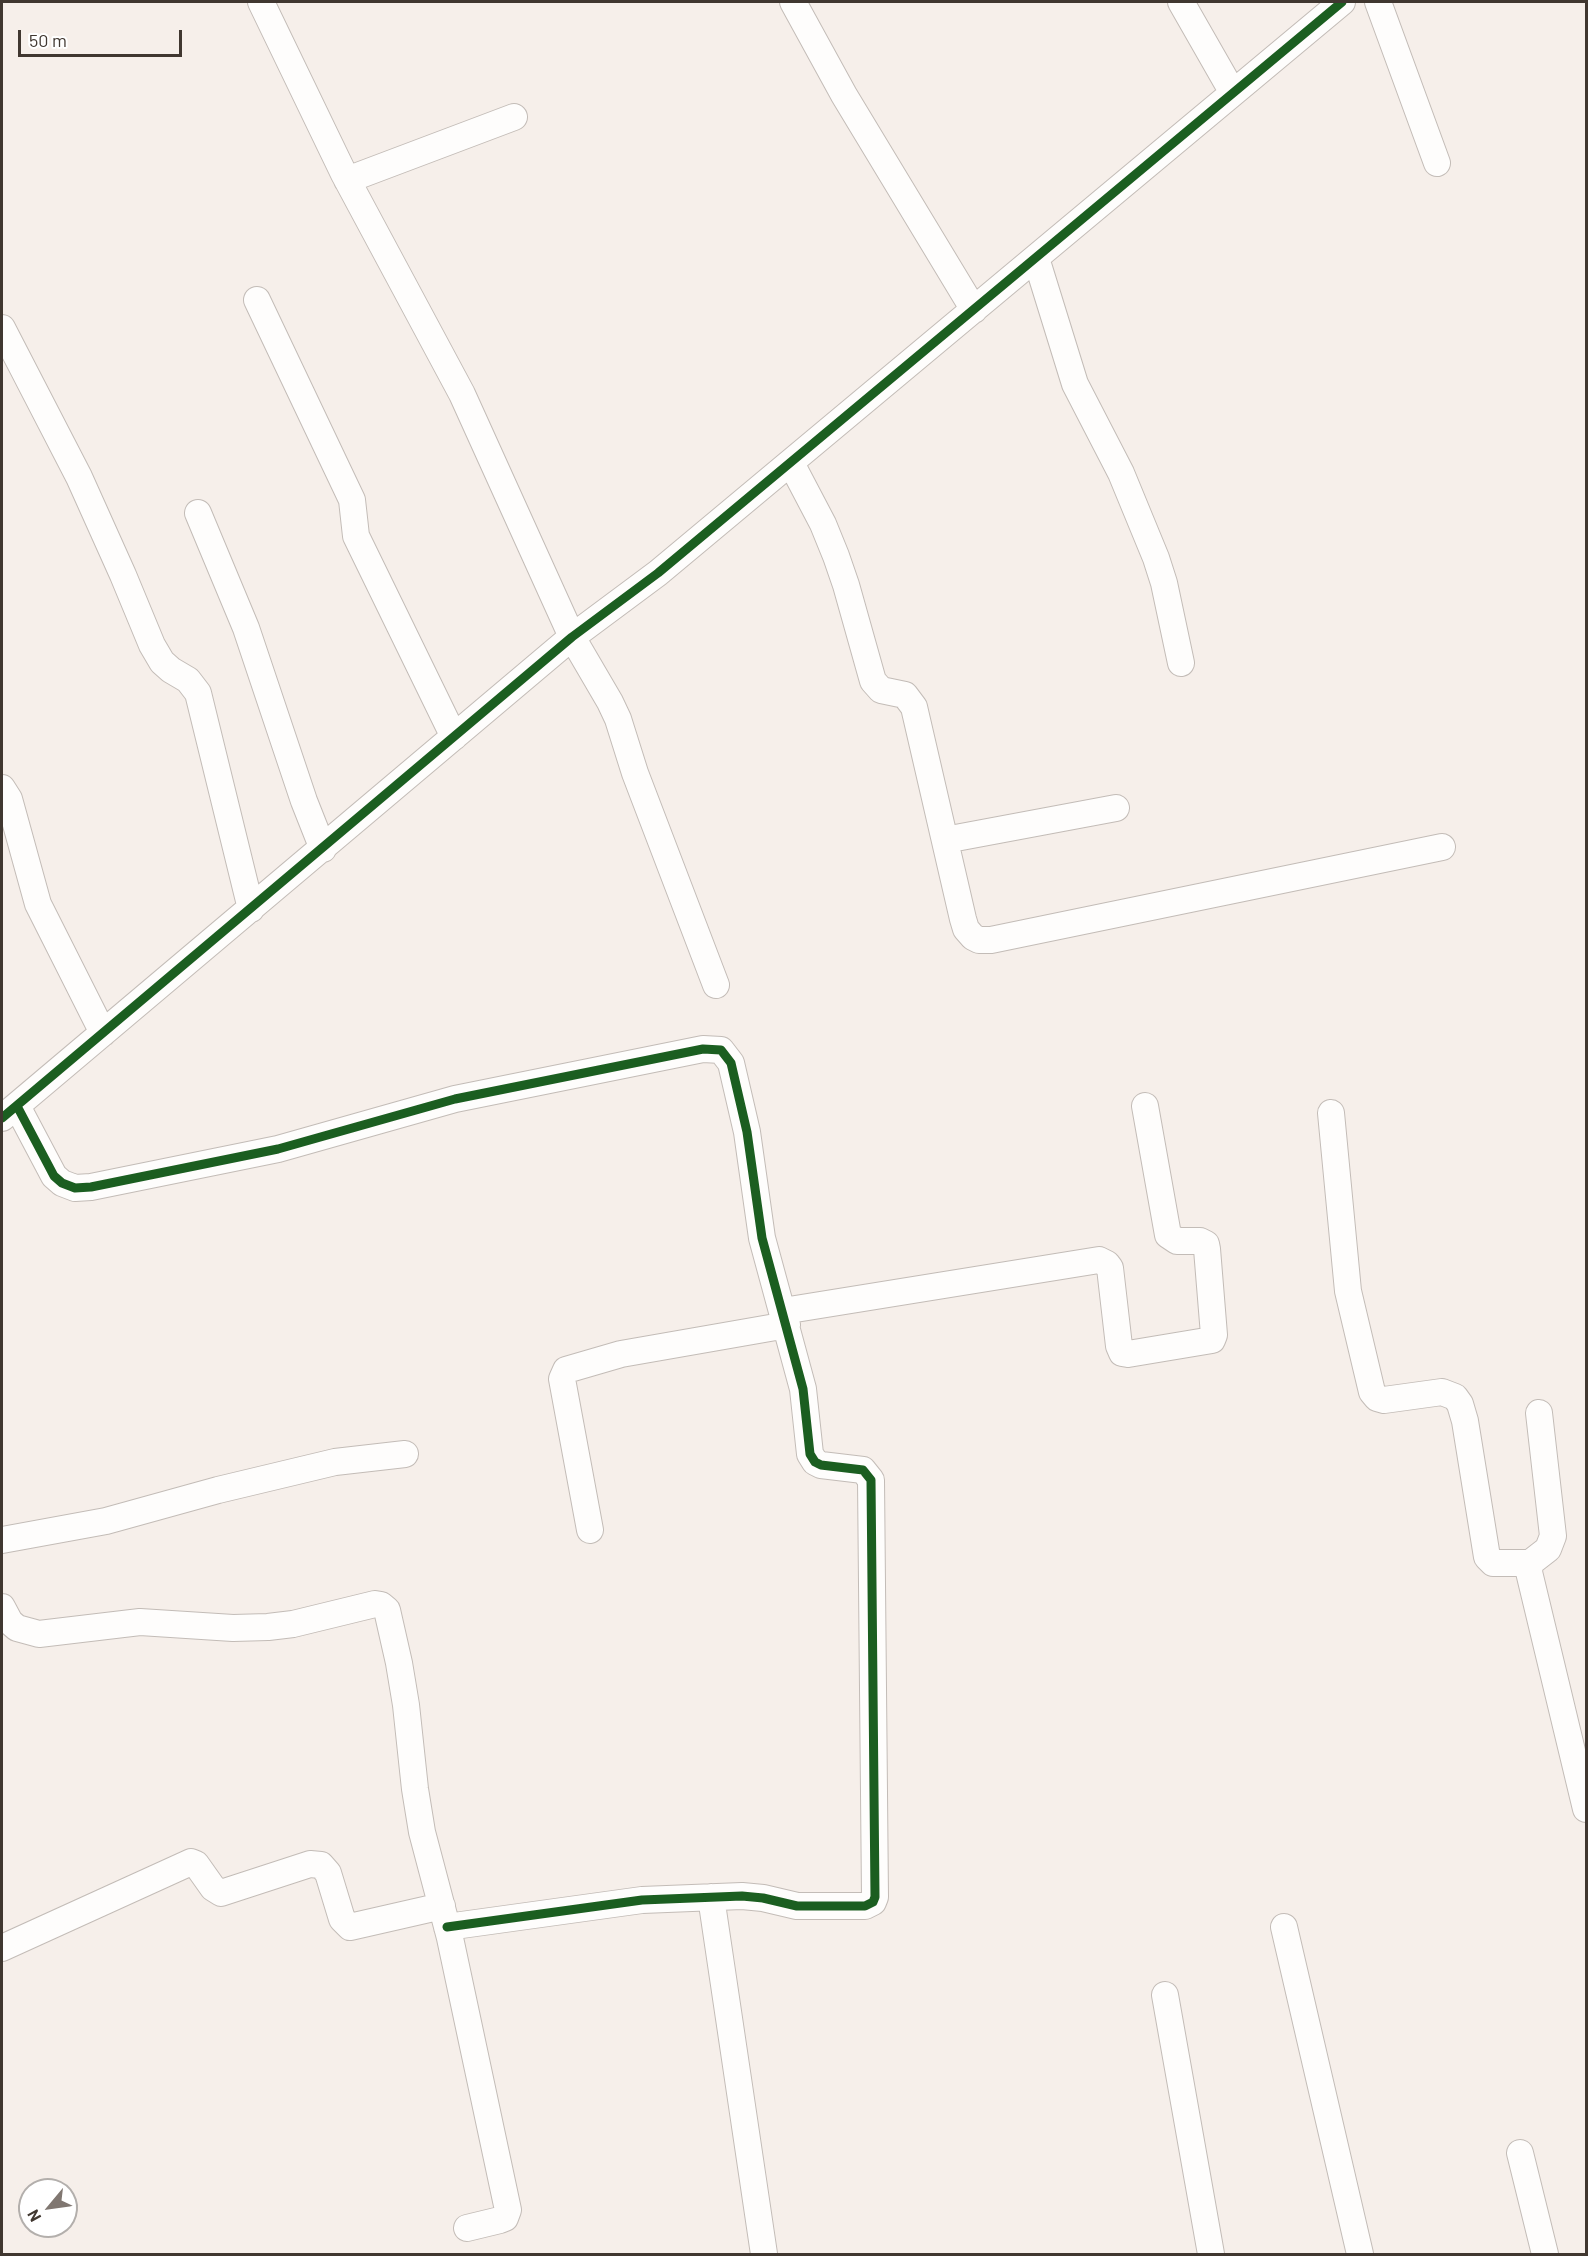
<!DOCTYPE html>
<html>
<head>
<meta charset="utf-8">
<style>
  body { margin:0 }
  #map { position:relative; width:1588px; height:2256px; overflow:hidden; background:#f6efea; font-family:Barlow,sans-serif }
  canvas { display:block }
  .frame { position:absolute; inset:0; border:3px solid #403730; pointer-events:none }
  .north { position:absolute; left:18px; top:2178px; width:60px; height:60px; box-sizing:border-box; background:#fff; border:2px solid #b3afac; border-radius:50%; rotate:241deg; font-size:16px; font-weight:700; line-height:24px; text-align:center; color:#403730 }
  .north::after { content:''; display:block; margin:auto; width:21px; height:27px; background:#807771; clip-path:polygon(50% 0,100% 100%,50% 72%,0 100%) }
  .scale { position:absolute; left:18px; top:30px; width:164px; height:27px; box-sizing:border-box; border:3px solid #403730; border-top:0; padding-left:8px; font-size:18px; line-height:21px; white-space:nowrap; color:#403730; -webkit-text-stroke:4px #fff; paint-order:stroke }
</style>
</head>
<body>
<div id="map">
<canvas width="1588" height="2256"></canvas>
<div class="frame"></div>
<div class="north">N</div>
<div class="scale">50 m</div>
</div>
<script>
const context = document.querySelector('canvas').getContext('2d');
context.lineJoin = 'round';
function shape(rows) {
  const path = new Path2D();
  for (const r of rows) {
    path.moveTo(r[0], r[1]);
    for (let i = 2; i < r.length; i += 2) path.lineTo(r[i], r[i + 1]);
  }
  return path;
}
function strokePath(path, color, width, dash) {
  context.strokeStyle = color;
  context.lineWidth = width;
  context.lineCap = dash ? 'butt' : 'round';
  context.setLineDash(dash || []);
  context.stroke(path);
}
const minor = shape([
  [261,2,344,174,462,394,572,637,610,702,618,719,635,773,716,985],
  [793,2,844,95,974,310],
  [1181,2,1233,93],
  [1378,2,1437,163],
  [347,180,514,117],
  [1036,258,1075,384,1121,473,1156,558,1164,583,1181,663],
  [257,300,352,500,356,536,454,737],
  [2,328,79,477,123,575,152,645,162,662,171,670,188,680,198,693,251,909],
  [791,463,823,524,836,556,846,585,873,681,881,690,905,695,914,707,963,919,966,929,973,937,979,940,991,940,1442,847],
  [198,513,246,628,304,801,323,849],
  [2,788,9,799,38,904,103,1033],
  [945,840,1116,808],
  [17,1106,54,1176,62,1183,75,1188,91,1187,278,1149,455,1099,703,1049,721,1050,731,1063,747,1132,762,1238,803,1389,810,1454,815,1462,821,1465,863,1470,871,1480,875,1897,873,1902,865,1906,797,1906,763,1898,742,1896,642,1900,447,1927],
  [1331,1113,1348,1291,1372,1392,1377,1398,1384,1400,1442,1392,1455,1397,1460,1404,1465,1421,1487,1557,1493,1563,1530,1563],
  [2,1118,572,637,658,573,1342,2],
  [783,1311,1099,1260,1107,1264,1110,1268,1119,1346,1122,1353,1128,1354,1212,1340,1214,1335,1207,1249,1206,1244,1200,1241,1177,1241,1168,1235,1145,1106],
  [1539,1413,1553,1536,1548,1549,1530,1563,1529,1572,1586,1809],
  [590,1530,562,1379,566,1370,621,1354,787,1325],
  [2,1540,106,1521,218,1490,335,1462,405,1454],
  [2,1607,10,1622,17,1628,39,1634,140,1622,233,1628,268,1627,293,1624,375,1604,381,1605,387,1610,399,1663,406,1705,415,1789,422,1832,450,1938,508,2210,505,2218,500,2220,467,2228],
  [711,1897,764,2254],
  [1284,1927,1360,2254],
  [2,1948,191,1862,196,1864,213,1888,221,1893,310,1864,321,1865,328,1873,342,1919,350,1927,442,1906],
  [1165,1995,1211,2254],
  [1520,2153,1545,2254]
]);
strokePath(minor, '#c3bcb7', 28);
strokePath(minor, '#fefdfc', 26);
strokePath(shape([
  [17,1106,54,1176,62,1183,75,1188,91,1187,278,1149,455,1099,703,1049,721,1050,731,1063,747,1132,762,1238,803,1389,810,1454,815,1462,821,1465,863,1470,871,1480,875,1897,873,1902,865,1906,797,1906,763,1898,742,1896,642,1900,447,1927],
  [2,1118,572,637,658,573,1342,2]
]), '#1b5e20', 9);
</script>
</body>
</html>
